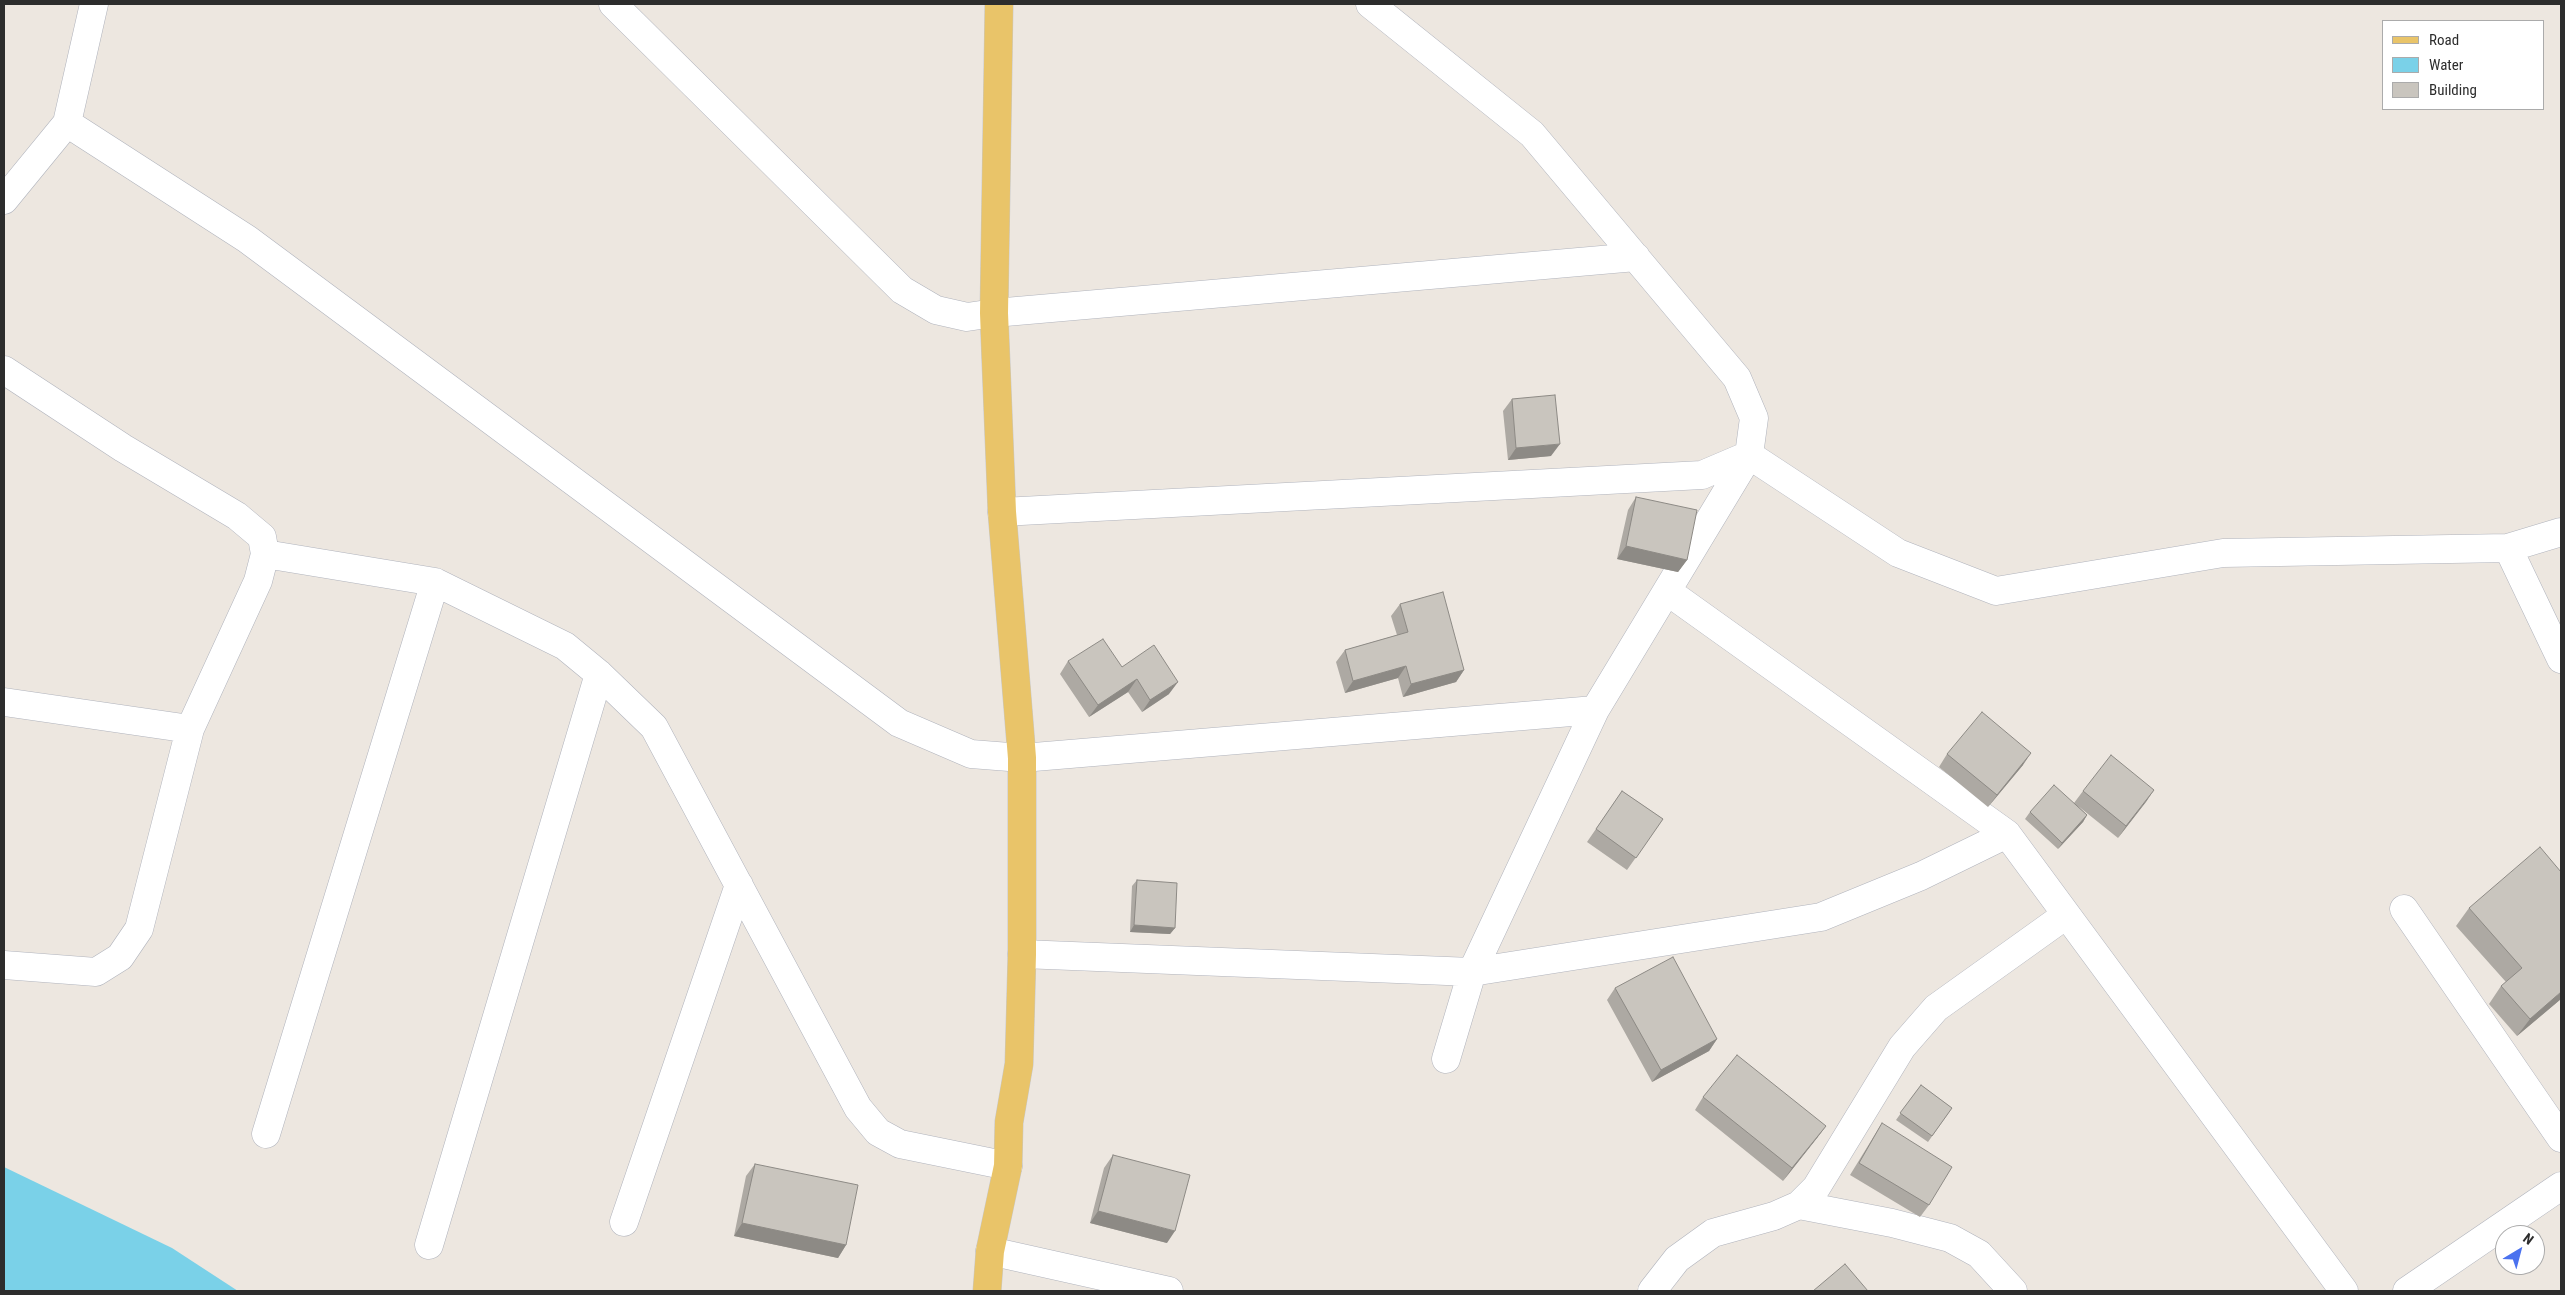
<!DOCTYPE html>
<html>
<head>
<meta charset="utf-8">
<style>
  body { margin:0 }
  #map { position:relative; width:2565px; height:1295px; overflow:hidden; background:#ede7e0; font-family:"Roboto Condensed",sans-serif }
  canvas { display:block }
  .frame { position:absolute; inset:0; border:5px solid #2d2d2d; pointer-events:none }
  .legend { position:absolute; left:2382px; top:20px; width:162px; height:90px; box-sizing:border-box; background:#fff; border:1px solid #ababab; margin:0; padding:6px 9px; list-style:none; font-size:15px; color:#2d2d2d }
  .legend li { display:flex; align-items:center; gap:10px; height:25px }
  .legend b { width:25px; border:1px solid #ababab }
  .north { position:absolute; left:2495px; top:1225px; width:50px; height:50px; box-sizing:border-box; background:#fff; border:1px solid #ababab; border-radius:50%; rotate:37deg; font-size:14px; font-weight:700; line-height:20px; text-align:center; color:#2d2d2d }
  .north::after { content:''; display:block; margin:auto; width:18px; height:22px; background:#4b72ef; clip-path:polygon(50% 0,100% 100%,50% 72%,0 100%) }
</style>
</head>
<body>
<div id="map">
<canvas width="2565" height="1295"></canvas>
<div class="frame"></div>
<ul class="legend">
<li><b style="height:6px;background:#e9c469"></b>Road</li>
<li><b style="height:14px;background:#7ad1e8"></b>Water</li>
<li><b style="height:14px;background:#c9c5be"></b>Building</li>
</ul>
<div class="north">N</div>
</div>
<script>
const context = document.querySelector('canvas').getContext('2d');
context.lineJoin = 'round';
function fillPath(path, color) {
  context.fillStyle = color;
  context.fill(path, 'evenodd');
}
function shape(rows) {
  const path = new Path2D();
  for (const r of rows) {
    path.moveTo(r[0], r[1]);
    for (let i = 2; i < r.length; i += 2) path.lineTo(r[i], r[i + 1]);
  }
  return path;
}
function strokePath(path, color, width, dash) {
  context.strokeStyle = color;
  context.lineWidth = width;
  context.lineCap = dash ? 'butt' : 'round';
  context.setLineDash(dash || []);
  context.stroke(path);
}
fillPath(shape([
  [4,1167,172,1248,238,1291,4,1291]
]), '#7ad1e8');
const minor = shape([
  [613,4,902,290,936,310,967,317,994,313,1636,257],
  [67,123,94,4],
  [4,200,67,123,247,239,899,723,971,754,1022,758,1595,710,1749,455,1898,553,1996,591,2223,553,2508,548,2561,532],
  [4,370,123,448,237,516,262,537,265,554,258,581,190,729,139,929,120,957,96,972,4,965],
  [1002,512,1702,475,1749,455,1754,418,1737,378,1532,134,1370,4],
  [2508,548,2561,659],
  [265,554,435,582,565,646,599,674,654,727,858,1108,878,1132,900,1144,1008,1166],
  [4,702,190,729],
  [2007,834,2344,1291],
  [2404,909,2561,1138],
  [1022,954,1472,972,1595,710],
  [1446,1059,1472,972,1821,917,1921,876,2007,834,1667,591],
  [266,1134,435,582],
  [1799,1205,1892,1223,1950,1238,1979,1254,2013,1291],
  [624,1222,739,885],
  [429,1245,599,674],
  [990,1251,1169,1291],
  [1652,1291,1677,1259,1713,1233,1774,1216,1799,1205,1816,1188,1902,1047,1936,1008,2066,915],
  [2407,1291,2561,1186]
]);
const major = shape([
  [987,1291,990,1251,1008,1166,1009,1122,1019,1064,1022,954,1022,758,1002,512,994,313,999,4]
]);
strokePath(minor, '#b0b3bc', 29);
strokePath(major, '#c8c8c8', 29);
strokePath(minor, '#fff', 28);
strokePath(major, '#e9c469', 28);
fillPath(shape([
  [1512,399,1551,456,1508,460,1503,411],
  [1636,497,1687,560,1678,572,1617,559,1628,510],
  [1400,604,1464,670,1456,682,1403,697,1398,678,1345,693,1336,662,1345,650,1397,635,1391,616],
  [1068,661,1122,667,1169,694,1142,712,1128,692,1089,717,1060,674],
  [1947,754,2023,765,1988,807,1939,767],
  [2154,790,2118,838,2078,806,2087,815,2083,822,2058,849,2025,819,2030,812,2074,803,2083,791],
  [1622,791,1663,819,1627,870,1587,842],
  [1137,880,1175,928,1170,934,1130,932,1132,886],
  [2469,908,2561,999,2517,1036,2489,1004,2501,986,2506,982,2456,926],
  [1615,988,1717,1039,1709,1051,1652,1082,1607,1000],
  [1921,1085,1952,1108,1928,1142,1896,1120],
  [1703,1097,1826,1126,1817,1138,1783,1181,1695,1110],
  [1882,1123,1929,1205,1920,1217,1850,1175],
  [1113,1155,1167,1243,1090,1223,1104,1168],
  [755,1164,846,1245,838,1258,734,1236,746,1176]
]), '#ada9a3');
fillPath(shape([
  [1560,444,1551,456,1508,460,1516,448],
  [1626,546,1687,560,1678,572,1617,559],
  [1406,666,1398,678,1345,693,1353,681],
  [1464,670,1456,682,1403,697,1411,684],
  [1137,679,1128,692,1089,717,1098,705],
  [1178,682,1169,694,1142,712,1150,700],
  [2031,753,2023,765,1988,807,1997,795],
  [2154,790,2146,802,2118,838,2126,826],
  [2087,815,2083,822,2058,849,2062,843],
  [1134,925,1175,928,1170,934,1130,932],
  [2561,992,2561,999,2517,1036,2530,1019],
  [1717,1039,1709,1051,1652,1082,1661,1070],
  [1826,1126,1817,1138,1783,1181,1792,1168],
  [1098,1211,1175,1231,1167,1243,1090,1223],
  [742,1223,846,1245,838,1258,734,1236]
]), '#8d8a85');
const building = shape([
  [1555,395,1560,444,1516,448,1512,399,1555,395],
  [1636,497,1697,510,1687,560,1626,546,1636,497],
  [1443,592,1464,670,1411,684,1406,666,1353,681,1345,650,1408,632,1400,604,1443,592],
  [1103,639,1122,667,1154,645,1178,682,1150,700,1137,679,1098,705,1068,661,1103,639],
  [1982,712,2031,753,1997,795,1947,754,1982,712],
  [2111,755,2154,790,2126,826,2083,791,2111,755],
  [2054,785,2087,815,2062,843,2030,812,2054,785],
  [1622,791,1663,819,1636,858,1596,829,1622,791],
  [2540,847,2561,872,2561,992,2530,1019,2501,986,2522,968,2469,908,2540,847],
  [1137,880,1177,883,1175,928,1134,925,1137,880],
  [1673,957,1717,1039,1661,1070,1615,988,1673,957],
  [1737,1055,1826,1126,1792,1168,1703,1097,1737,1055],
  [1921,1085,1952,1108,1932,1136,1900,1113,1921,1085],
  [1882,1123,1952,1167,1929,1205,1859,1163,1882,1123],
  [1113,1155,1190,1175,1175,1231,1098,1211,1113,1155],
  [755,1164,858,1185,846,1245,742,1223,755,1164],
  [1845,1264,1868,1291,1813,1291,1845,1264]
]);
fillPath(building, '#c9c5be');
strokePath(building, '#8d8a85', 1);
</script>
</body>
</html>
